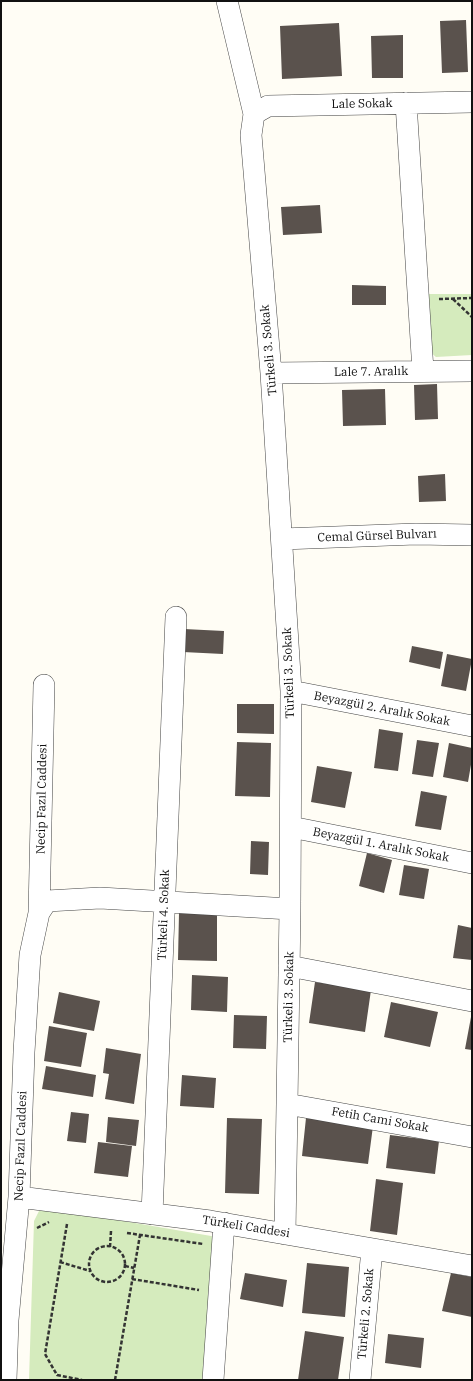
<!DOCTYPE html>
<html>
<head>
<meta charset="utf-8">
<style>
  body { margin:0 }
  #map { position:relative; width:473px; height:1381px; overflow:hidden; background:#fffdf5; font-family:"IBM Plex Serif",serif }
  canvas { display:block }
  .frame { position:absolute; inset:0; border:2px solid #111; pointer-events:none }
</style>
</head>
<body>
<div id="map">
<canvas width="473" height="1381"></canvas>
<div class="frame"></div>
</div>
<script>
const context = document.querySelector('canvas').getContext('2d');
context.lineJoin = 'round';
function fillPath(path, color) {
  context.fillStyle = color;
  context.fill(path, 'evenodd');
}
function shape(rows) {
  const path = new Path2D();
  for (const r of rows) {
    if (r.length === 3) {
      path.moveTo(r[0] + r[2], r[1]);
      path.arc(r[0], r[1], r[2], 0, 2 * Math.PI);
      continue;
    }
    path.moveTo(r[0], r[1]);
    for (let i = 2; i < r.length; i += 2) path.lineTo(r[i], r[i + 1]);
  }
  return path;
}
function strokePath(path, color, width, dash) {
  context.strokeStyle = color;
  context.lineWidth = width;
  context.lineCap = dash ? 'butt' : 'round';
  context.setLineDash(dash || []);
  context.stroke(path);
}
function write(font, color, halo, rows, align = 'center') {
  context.font = font + ' "IBM Plex Serif",serif';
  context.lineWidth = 4;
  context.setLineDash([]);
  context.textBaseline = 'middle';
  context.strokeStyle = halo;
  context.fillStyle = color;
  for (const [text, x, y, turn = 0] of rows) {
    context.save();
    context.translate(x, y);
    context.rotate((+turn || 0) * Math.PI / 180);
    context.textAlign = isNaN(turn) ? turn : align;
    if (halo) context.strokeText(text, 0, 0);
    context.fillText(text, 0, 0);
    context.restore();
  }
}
fillPath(shape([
  [421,294,472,294,472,355,436,357,424,347],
  [41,1207,217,1237,207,1380,29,1380,34,1221]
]), '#d5ebbd');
fillPath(shape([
  [466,20,468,72,442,73,440,21],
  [339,23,342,76,282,79,280,26],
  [403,35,403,78,372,78,371,36],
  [320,205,322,233,283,235,281,207],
  [352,285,386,286,386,305,352,305],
  [437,384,438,419,415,420,414,385],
  [385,389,386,425,343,426,342,390],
  [445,474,446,501,419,502,418,476],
  [184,629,224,631,223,654,183,652],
  [412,646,443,652,440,669,409,662],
  [447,654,472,659,466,691,441,686],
  [237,704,274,704,274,734,237,733],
  [379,729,403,733,398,771,374,768],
  [417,740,439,743,433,777,412,774],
  [237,742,271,743,270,797,235,796],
  [449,743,472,748,472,759,468,782,443,777],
  [317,766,352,772,345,808,311,802],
  [421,791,447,796,441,830,415,826],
  [251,841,269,842,268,875,250,874],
  [367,853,392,860,384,893,359,886],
  [404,865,429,869,424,899,399,895],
  [179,913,217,913,217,961,178,960],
  [458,925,472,928,472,960,453,958],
  [192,975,228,977,227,1012,191,1010],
  [315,982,371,990,365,1032,309,1023],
  [59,992,100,1001,94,1031,53,1023],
  [391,1002,438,1012,430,1047,384,1037],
  [234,1015,267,1016,266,1049,233,1048],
  [471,1017,472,1017,472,1050,465,1049],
  [49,1026,87,1033,81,1067,44,1061],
  [106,1048,141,1054,134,1104,105,1099,109,1074,103,1073],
  [46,1066,96,1075,93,1097,42,1089],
  [182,1075,216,1078,214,1108,180,1106],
  [71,1112,89,1114,86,1143,67,1141],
  [108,1117,139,1120,136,1146,106,1142],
  [227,1118,262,1119,259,1194,225,1193],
  [306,1118,373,1126,368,1164,302,1156],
  [390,1135,439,1141,435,1174,386,1168],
  [98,1142,132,1146,128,1177,94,1173],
  [376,1179,403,1183,397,1235,370,1231],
  [307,1263,349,1267,345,1317,302,1313],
  [245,1273,287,1280,283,1307,240,1299],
  [451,1273,472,1277,472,1317,442,1311],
  [305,1331,344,1337,338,1380,298,1380],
  [388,1334,424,1338,421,1368,385,1363]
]), '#5a524d');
const minor = shape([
  [227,1,254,114,251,135,271,373,291,691,290,909,285,1234],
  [406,103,423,371],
  [254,114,268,106,472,102],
  [271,373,472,371],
  [282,539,416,534,472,535],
  [291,691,472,726],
  [291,827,472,863],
  [39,913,47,901,100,898,290,909],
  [289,966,472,1001],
  [287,1104,472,1137],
  [19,1197,210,1221,472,1266],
  [152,1214,176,617],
  [6,1380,8,1320,19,1197,24,1052,30,955,39,913,44,685],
  [213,1380,224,1223],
  [360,1380,372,1249]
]);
strokePath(minor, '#444', 22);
strokePath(shape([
  [439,299,472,298],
  [453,299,472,317],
  [67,1224,45,1354,57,1375,82,1380],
  [37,1228,49,1222],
  [127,1233,203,1244],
  [107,1264,18],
  [110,1247,111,1231],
  [60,1262,90,1271],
  [125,1266,134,1268],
  [132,1279,199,1290],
  [115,1380,140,1235]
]), '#333', 2.5, [4, 2]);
strokePath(minor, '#fff', 21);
write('12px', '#111', '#fff', [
  ["Lale Sokak",362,104,-1],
  ["Türkeli 3. Sokak",269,350,-95],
  ["Lale 7. Aralık",371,372,-1],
  ["Cemal Gürsel Bulvarı",377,536,-2],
  ["Türkeli 3. Sokak",289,673,-92],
  ["Beyazgül 2. Aralık Sokak",382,709,11],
  ["Necip Fazıl Caddesi",42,799,-89],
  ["Beyazgül 1. Aralık Sokak",381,845,11],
  ["Türkeli 4. Sokak",164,915,-88],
  ["Türkeli 3. Sokak",289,997,-89],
  ["Fetih Cami Sokak",380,1120,10],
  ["Necip Fazıl Caddesi",21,1146,-88],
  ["Türkeli Caddesi",246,1227,9],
  ["Türkeli 2. Sokak",366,1314,-85]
]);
</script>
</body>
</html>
